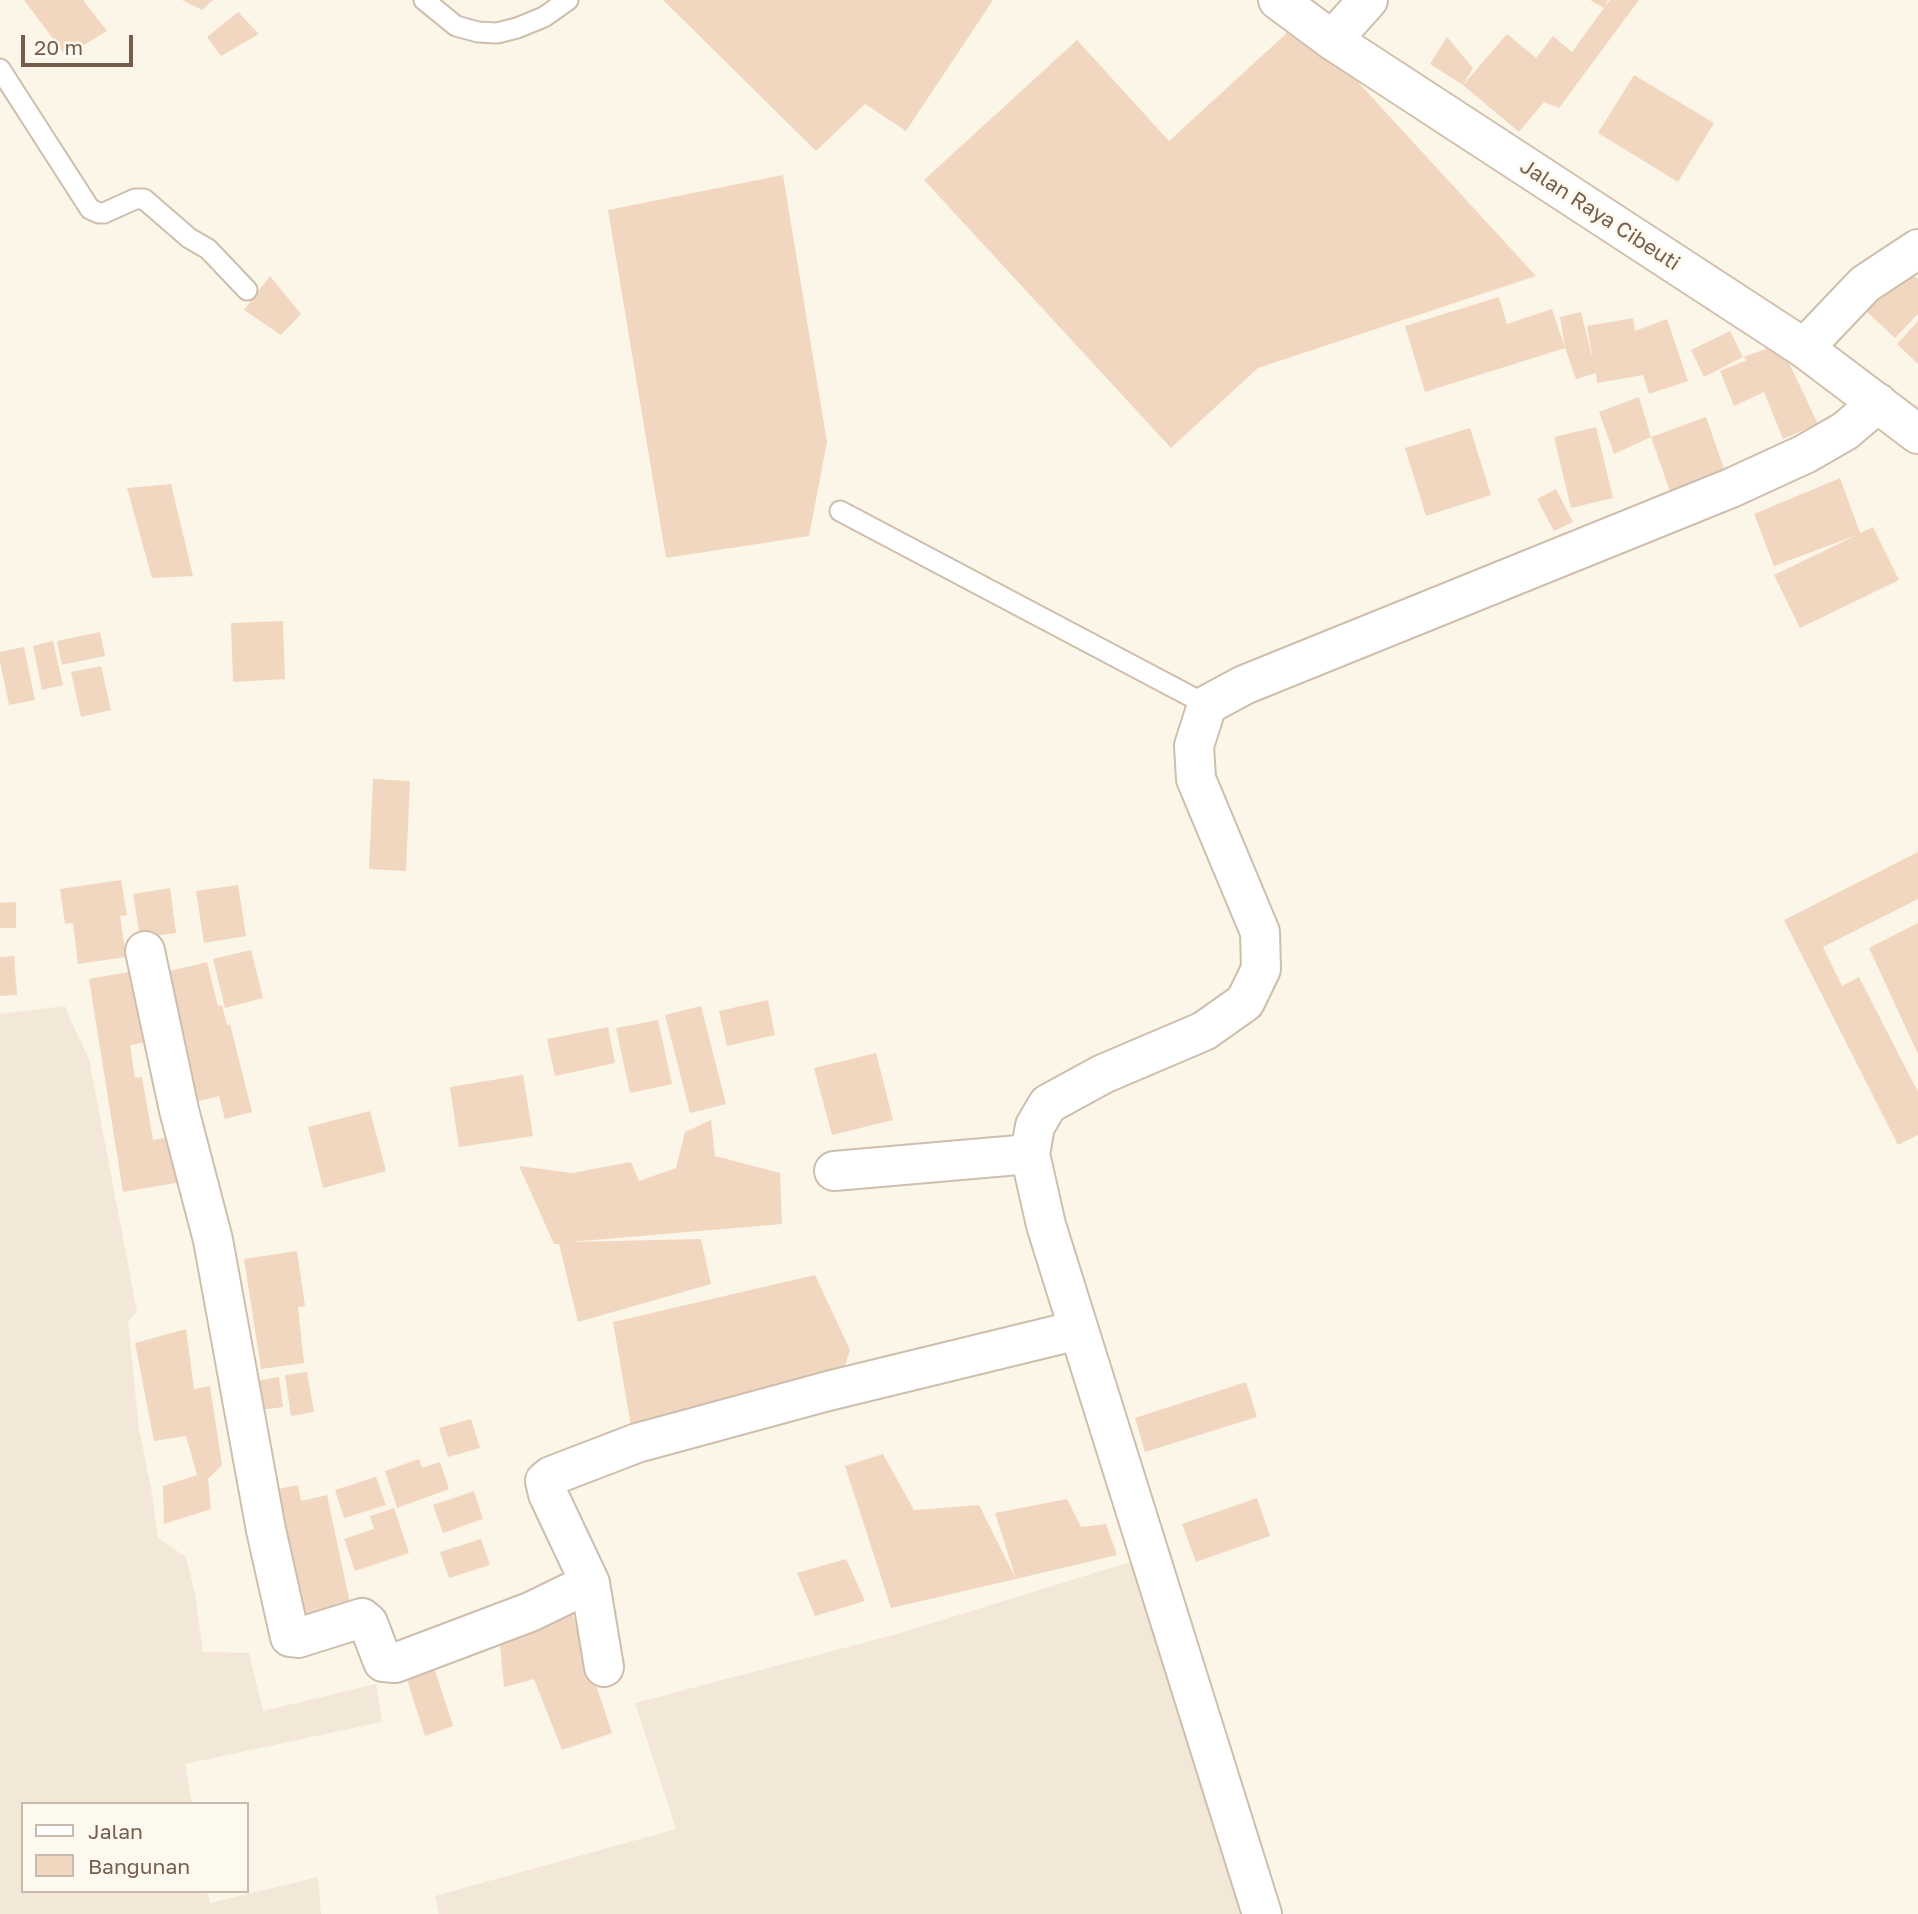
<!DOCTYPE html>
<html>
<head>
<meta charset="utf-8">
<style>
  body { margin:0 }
  #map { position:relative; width:1918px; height:1914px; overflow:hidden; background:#fcf6e8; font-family:"Golos Text",sans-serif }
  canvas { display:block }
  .legend { position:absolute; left:21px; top:1802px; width:228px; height:91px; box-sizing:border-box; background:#fef9ef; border:2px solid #c8bbae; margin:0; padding:9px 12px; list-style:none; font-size:21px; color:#765e4c }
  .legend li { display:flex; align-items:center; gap:14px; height:35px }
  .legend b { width:35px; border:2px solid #c8bbae }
  .scale { position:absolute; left:21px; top:35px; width:112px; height:32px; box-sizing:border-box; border:4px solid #765e4c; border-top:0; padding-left:9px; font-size:21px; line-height:24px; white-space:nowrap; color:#765e4c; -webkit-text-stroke:5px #fef9ef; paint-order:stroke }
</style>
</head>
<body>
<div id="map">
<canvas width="1918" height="1914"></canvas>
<ul class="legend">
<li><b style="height:9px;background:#fff"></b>Jalan</li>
<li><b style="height:19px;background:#f1d7c0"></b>Bangunan</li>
</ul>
<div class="scale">20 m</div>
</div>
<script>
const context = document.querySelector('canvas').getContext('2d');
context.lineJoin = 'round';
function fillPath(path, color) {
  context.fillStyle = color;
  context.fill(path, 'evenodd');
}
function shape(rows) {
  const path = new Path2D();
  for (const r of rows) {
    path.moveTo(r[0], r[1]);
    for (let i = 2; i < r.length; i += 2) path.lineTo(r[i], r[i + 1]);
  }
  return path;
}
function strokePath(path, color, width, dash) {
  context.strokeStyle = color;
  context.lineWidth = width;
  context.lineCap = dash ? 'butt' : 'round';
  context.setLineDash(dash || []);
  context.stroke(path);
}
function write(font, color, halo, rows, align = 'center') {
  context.font = font + ' "Golos Text",sans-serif';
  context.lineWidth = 6;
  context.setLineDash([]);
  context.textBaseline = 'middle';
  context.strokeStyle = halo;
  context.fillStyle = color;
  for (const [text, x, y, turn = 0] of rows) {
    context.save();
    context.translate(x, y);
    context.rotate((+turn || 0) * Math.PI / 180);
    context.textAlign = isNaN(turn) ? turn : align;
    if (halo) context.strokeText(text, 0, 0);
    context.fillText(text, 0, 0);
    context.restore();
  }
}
fillPath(shape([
  [65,1006,70,1019,89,1059,137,1312,128,1321,139,1429,152,1493,158,1538,186,1557,195,1594,203,1652,249,1653,263,1711,376,1684,382,1722,185,1764,192,1804,23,1804,23,1891,207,1891,210,1903,318,1877,321,1914,0,1914,0,1014],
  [1133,1561,1248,1914,439,1914,435,1896,676,1829,635,1703,897,1634]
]), '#f3e8d7');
fillPath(shape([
  [24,0,83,0,107,31,66,56],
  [182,0,213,0,202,10],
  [663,0,993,0,906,131,865,104,816,151],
  [1590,0,1608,0,1604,8,1610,0,1639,0,1559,108,1544,102,1519,132,1463,85,1430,64,1447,37,1473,68,1463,85,1507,34,1536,58,1553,36,1572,52,1604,8],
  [238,12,259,34,221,56,207,37],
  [1301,20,1536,276,1258,368,1171,448,924,180,1077,40,1169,141],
  [1634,75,1714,123,1678,182,1598,133],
  [783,175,827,442,809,536,666,558,608,210],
  [1903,266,1918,279,1918,314,1895,338,1864,309],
  [270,276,301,314,281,335,244,310],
  [1499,297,1507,324,1552,309,1565,348,1560,317,1581,312,1593,361,1587,326,1633,318,1635,331,1667,319,1688,381,1649,394,1643,375,1597,383,1596,373,1576,379,1565,348,1425,392,1405,326],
  [1918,321,1918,364,1897,344],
  [1730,331,1743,357,1704,377,1691,350],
  [1780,344,1818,424,1783,439,1764,392,1734,406,1720,371,1747,360,1743,357],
  [1639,397,1651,437,1614,454,1599,412],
  [1706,417,1727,477,1672,497,1651,437],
  [1596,427,1613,498,1571,508,1554,437],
  [1470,428,1491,495,1426,516,1405,448],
  [1840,478,1860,533,1873,527,1899,580,1800,628,1774,575,1857,535,1774,566,1754,514],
  [171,484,193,576,152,578,127,488],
  [1556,489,1573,522,1554,531,1537,499],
  [283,621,285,679,233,682,231,623],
  [100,632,105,656,62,665,57,641],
  [53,641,63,685,42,690,33,646],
  [24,647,35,700,9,705,0,662,0,652],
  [101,666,111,710,81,717,71,672],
  [373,779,410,781,406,871,369,869],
  [1918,852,1918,899,1823,947,1842,986,1859,977,1918,1092,1918,1135,1898,1145,1784,920],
  [121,880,127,915,120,916,126,957,78,964,73,923,65,924,60,889],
  [238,885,246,936,204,943,196,891],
  [170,888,176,933,140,938,133,894],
  [16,902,16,928,0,928,0,903],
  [1918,923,1918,1054,1869,948],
  [251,950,263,998,225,1008,213,959],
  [14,956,17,995,0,996,0,957],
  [207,962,218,1006,222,1005,227,1025,230,1024,252,1112,225,1119,219,1096,195,1102,154,975],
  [139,970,135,997,143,1043,130,1045,135,1078,142,1077,153,1140,177,1136,187,1181,123,1192,89,979],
  [768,1000,775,1035,727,1046,719,1011],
  [701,1006,726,1104,690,1113,665,1015],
  [658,1020,672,1084,630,1093,616,1028],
  [608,1027,615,1063,555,1076,547,1039],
  [876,1053,893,1120,832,1135,814,1068],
  [523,1075,533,1136,459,1147,450,1087],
  [370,1111,386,1171,323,1188,308,1127],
  [711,1120,715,1156,780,1173,782,1224,570,1242,701,1239,711,1284,578,1322,559,1244,554,1244,519,1166,572,1173,631,1162,639,1181,676,1168,685,1132],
  [297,1251,305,1306,298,1307,304,1363,261,1369,244,1259],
  [815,1275,850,1350,844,1369,631,1426,613,1322],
  [186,1329,194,1389,210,1386,222,1465,208,1479,211,1509,164,1524,163,1486,197,1475,186,1436,154,1441,135,1343],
  [307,1372,314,1412,291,1416,285,1375],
  [279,1377,283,1407,253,1411,249,1382],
  [1246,1382,1257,1417,1145,1452,1135,1418],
  [471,1419,480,1448,448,1457,439,1428],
  [883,1454,914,1510,979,1505,1016,1579,995,1513,1067,1499,1081,1527,1106,1524,1117,1555,1016,1579,891,1608,845,1466],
  [419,1459,422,1468,440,1462,449,1489,397,1508,385,1471],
  [376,1477,386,1505,344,1518,335,1490],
  [298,1485,301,1501,327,1495,351,1608,291,1628,264,1492],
  [474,1491,483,1519,443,1533,433,1505],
  [1257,1498,1270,1536,1196,1562,1182,1524],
  [394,1508,409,1553,355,1571,344,1539,374,1529,370,1516],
  [481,1539,490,1565,449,1578,440,1552],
  [846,1559,865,1601,815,1616,797,1573],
  [568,1601,612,1733,562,1750,534,1679,504,1687,499,1635],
  [431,1658,453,1726,425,1736,403,1667]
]), '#f1d7c0');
const service = shape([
  [424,0,456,26,478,32,497,33,517,28,544,17,568,0],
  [0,69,90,209,99,213,104,213,135,199,144,199,189,238,208,249,247,290],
  [840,511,1207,705]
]);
const minor = shape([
  [1332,40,1368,0],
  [1804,348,1865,284,1918,249],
  [145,951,179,1110,213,1240,266,1530,290,1637,298,1638,362,1618,368,1623,383,1662,395,1663,530,1612,590,1583],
  [834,1171,1030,1154],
  [604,1667,590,1583,548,1494,545,1481,551,1476,637,1443,828,1391,1078,1330]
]);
const tertiary = shape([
  [1262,1914,1046,1225,1030,1154,1035,1126,1048,1104,1103,1074,1204,1031,1245,1002,1261,969,1260,932,1196,779,1194,746,1207,705,1244,685,1731,488,1805,454,1845,431,1878,403]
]);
const secondary = shape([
  [1278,0,1332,40,1804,348,1918,434]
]);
strokePath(service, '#cebeae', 23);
strokePath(minor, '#cebeae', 42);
strokePath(tertiary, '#cebeae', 42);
strokePath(secondary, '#d0bfac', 42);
strokePath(service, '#fff', 19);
strokePath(minor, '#fff', 38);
strokePath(tertiary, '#fff', 38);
strokePath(secondary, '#fff', 38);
write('21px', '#765e4c', '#fef9ef', [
  ["Jalan Raya Cibeuti",1600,215,33]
]);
</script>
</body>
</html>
